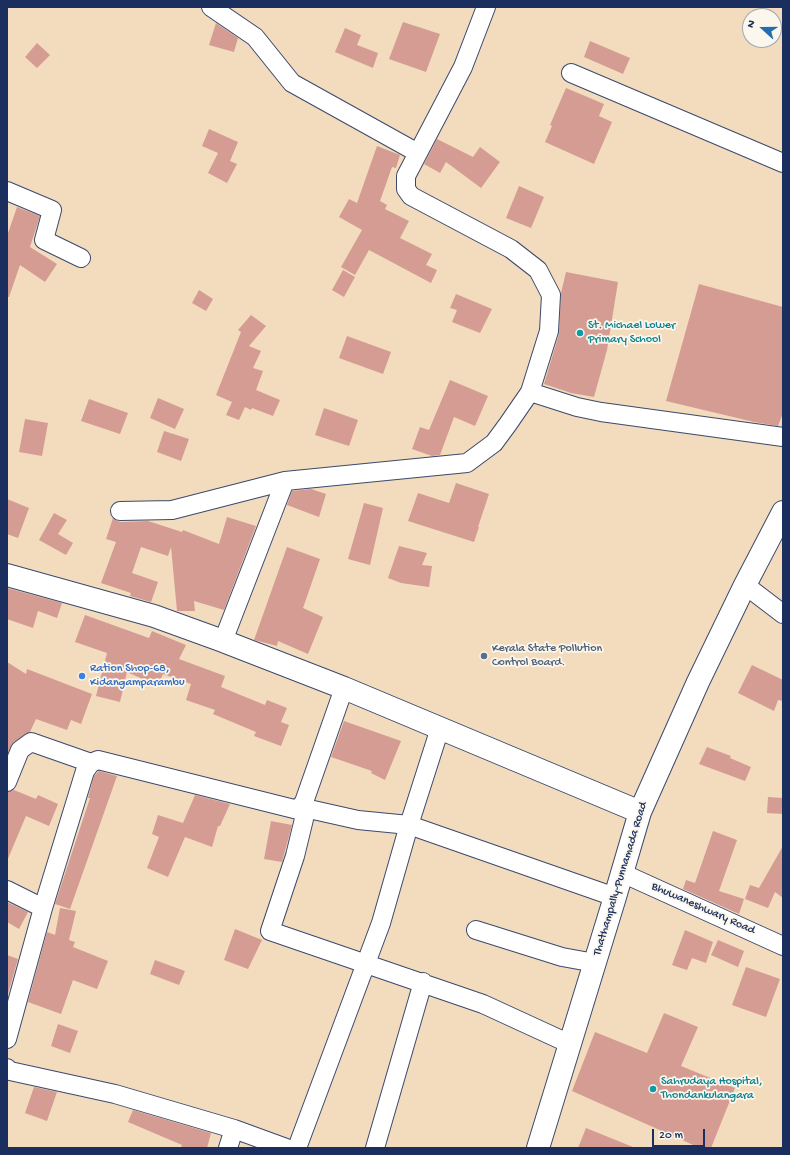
<!DOCTYPE html>
<html>
<head>
<meta charset="utf-8">
<style>
  body { margin:0 }
  #map { position:relative; width:790px; height:1155px; overflow:hidden; background:#f2dcbd; font-family:"Gochi Hand",sans-serif }
  canvas { display:block }
  .frame { position:absolute; inset:0; border:8px solid #1b2f5e; pointer-events:none }
  .north { position:absolute; left:742px; top:8px; width:40px; height:40px; box-sizing:border-box; background:#fbf7ec; border:1px solid #a1a7b3; border-radius:50%; rotate:291deg; font-size:11px; font-weight:700; line-height:16px; text-align:center; color:#1b2f5e }
  .north::after { content:''; display:block; margin:auto; width:14px; height:18px; background:#1f6fb2; clip-path:polygon(50% 0,100% 100%,50% 72%,0 100%) }
  .scale { position:absolute; left:652px; top:1129px; width:53px; height:18px; box-sizing:border-box; border:2px solid #1b2f5e; border-top:0; padding-left:5px; font-size:12px; line-height:14px; white-space:nowrap; color:#1b2f5e; -webkit-text-stroke:3px #fbf7ec; paint-order:stroke }
</style>
</head>
<body>
<div id="map">
<canvas width="790" height="1155"></canvas>
<div class="frame"></div>
<div class="north">N</div>
<div class="scale">20 m</div>
</div>
<script>
const context = document.querySelector('canvas').getContext('2d');
context.lineJoin = 'round';
function fillPath(path, color) {
  context.fillStyle = color;
  context.fill(path, 'evenodd');
}
function shape(rows) {
  const path = new Path2D();
  for (const r of rows) {
    path.moveTo(r[0], r[1]);
    for (let i = 2; i < r.length; i += 2) path.lineTo(r[i], r[i + 1]);
  }
  return path;
}
function strokePath(path, color, width, dash) {
  context.strokeStyle = color;
  context.lineWidth = width;
  context.lineCap = dash ? 'butt' : 'round';
  context.setLineDash(dash || []);
  context.stroke(path);
}
function write(font, color, halo, rows, align = 'center') {
  context.font = font + ' "Gochi Hand",sans-serif';
  context.lineWidth = 3.5;
  context.setLineDash([]);
  context.textBaseline = 'middle';
  context.strokeStyle = halo;
  context.fillStyle = color;
  for (const [text, x, y, turn = 0] of rows) {
    context.save();
    context.translate(x, y);
    context.rotate((+turn || 0) * Math.PI / 180);
    context.textAlign = isNaN(turn) ? turn : align;
    if (halo) context.strokeText(text, 0, 0);
    context.fillText(text, 0, 0);
    context.restore();
  }
}
fillPath(shape([
  [403,22,440,34,426,72,389,59],
  [216,23,238,38,234,52,209,45],
  [345,28,361,35,357,45,378,53,373,68,335,52],
  [590,41,630,58,623,74,584,57],
  [37,43,50,55,37,68,25,57],
  [566,88,604,104,599,116,612,122,594,164,545,142,552,126,550,125],
  [209,129,238,142,230,161,237,164,227,183,208,173,218,153,202,146],
  [437,139,473,157,480,147,500,162,481,188,446,162,440,173,424,164],
  [377,146,400,155,396,168,392,167,380,201,387,205,385,209,409,221,400,238,432,254,426,265,437,270,431,283,369,250,355,275,341,267,362,230,339,217,349,199,357,203],
  [519,186,544,197,531,228,506,218],
  [17,207,40,216,30,247,57,264,45,282,20,265,9,297,7,297,7,236],
  [343,270,355,277,344,297,332,290],
  [566,272,618,282,607,350,594,397,571,393,544,384,559,334,561,293],
  [699,284,783,307,783,413,778,426,754,422,666,401],
  [199,290,213,299,206,311,192,303],
  [456,294,492,309,480,333,452,322,457,310,450,308],
  [251,315,266,326,249,346,261,351,253,368,263,371,256,390,280,400,273,416,252,408,251,410,245,407,239,420,226,415,232,402,216,395,241,332,238,330],
  [347,336,391,352,383,374,339,358],
  [450,380,488,396,475,426,454,417,440,455,432,456,412,449,420,427,429,430],
  [158,398,184,409,175,429,150,418],
  [89,399,128,413,120,434,81,421],
  [324,408,358,420,349,446,315,435],
  [25,419,48,423,42,456,19,452],
  [164,431,189,439,181,461,157,452],
  [456,483,489,494,478,527,479,527,474,542,408,521,418,493,449,503],
  [311,489,326,494,319,517,287,505,292,491],
  [7,499,29,508,18,538,7,534],
  [364,503,383,508,370,565,348,559],
  [54,513,67,520,58,534,73,543,66,555,39,540],
  [227,517,256,526,224,610,194,601,195,611,177,611,171,547,168,556,141,547,132,573,158,582,151,602,130,596,131,593,101,583,116,542,106,539,113,518,120,522,148,521,182,532,183,530,219,544],
  [399,546,427,553,422,565,432,566,429,587,401,583,388,578],
  [287,547,320,559,303,608,323,617,308,654,278,641,277,646,254,640],
  [7,588,62,603,57,618,38,611,33,628,7,619],
  [85,615,149,638,152,631,186,645,179,659,225,676,221,687,265,705,267,700,287,708,281,722,289,725,281,746,254,736,256,732,213,714,215,710,186,700,191,684,163,674,158,686,127,672,120,702,96,696,107,653,75,642],
  [7,662,26,674,27,669,92,694,81,724,71,720,67,730,36,719,30,732,14,742,7,754],
  [752,665,783,680,783,701,778,700,774,711,738,693],
  [344,721,401,741,385,780,371,773,372,771,331,757],
  [707,747,731,756,730,758,751,767,745,781,699,764],
  [99,771,117,776,70,909,55,904,90,798,88,798,94,776],
  [14,790,36,799,38,795,58,804,49,826,26,816,7,861,7,792],
  [195,795,230,804,220,826,218,826,212,847,185,837,168,877,147,868,159,837,152,834,158,815,183,823],
  [768,797,783,798,783,814,767,813],
  [271,821,292,825,282,862,264,859],
  [713,831,737,840,719,891,744,899,739,914,683,889,686,880,695,883],
  [783,846,783,898,775,892,768,908,745,899,750,885,759,888],
  [7,902,28,912,19,929,7,922],
  [60,908,76,911,69,940,75,942,73,947,108,961,97,989,73,980,61,1014,28,1002,47,932,55,935],
  [235,929,262,940,248,969,224,960],
  [685,930,713,942,706,963,692,958,687,970,672,965],
  [718,940,744,951,738,967,711,955],
  [7,955,18,959,8,994,7,994],
  [155,960,185,971,179,985,150,974],
  [746,967,780,979,766,1017,732,1005],
  [664,1013,698,1027,681,1066,735,1088,711,1148,700,1148,572,1091,595,1032,647,1053],
  [58,1024,78,1031,70,1053,51,1046],
  [34,1087,57,1092,47,1121,25,1113],
  [133,1110,211,1133,207,1148,181,1148,182,1145,128,1122],
  [586,1128,633,1147,633,1148,578,1148]
]), '#d59c94');
const minor = shape([
  [211,7,255,37,292,83,418,153],
  [571,73,783,163],
  [7,191,52,210,44,240,81,258],
  [530,392,577,407,601,412,783,437],
  [120,511,172,510,285,481,467,463,494,443,508,424,530,392,549,331,551,295,538,270,511,249,411,196,406,189,406,176,463,67,486,7],
  [745,585,783,614],
  [223,641,285,481],
  [7,782,20,750,31,742,91,763],
  [300,807,304,819,295,856,270,931,483,1004,570,1044],
  [300,807,358,820,409,825,615,897],
  [622,873,783,946],
  [7,890,43,908],
  [476,930,562,957,595,963],
  [7,1039,43,908,85,771,91,763,98,760,294,809,300,807,304,802,344,688],
  [7,1068,10,1071,115,1094,234,1129,286,1148],
  [228,1148,234,1129],
  [297,1148,381,923,409,825,440,728],
  [375,1148,423,982]
]);
const secondary = shape([
  [7,575,154,616,223,641,344,688,640,812],
  [538,1148,615,897,640,812,698,682,745,585,783,512]
]);
strokePath(minor, '#3b496c', 20);
strokePath(secondary, '#3b496c', 24);
strokePath(minor, '#fff', 18);
strokePath(secondary, '#fff', 22);
for (const [x, y, r, color] of [
  [580,333,4,"#0f9aa8"],
  [484,656,4,"#5c6f8a"],
  [82,676,4,"#3f7fe0"],
  [653,1089,4,"#0f9aa8"]
]) {
  const dot = new Path2D();
  dot.arc(x, y, r, 0, 2 * Math.PI);
  context.fillStyle = color;
  context.fill(dot);
  strokePath(dot, '#fbf7ec', 1.5);
}
write('12px', '#0d838f', '#fbf7ec', [
  ["St. Michael Lower",588,326],
  ["Primary School",588,340],
  ["Sahrudaya Hospital,",661,1082],
  ["Thondankulangara",661,1096]
], 'left');
write('12px', '#4e5e75', '#fbf7ec', [
  ["Kerala State Pollution",492,649],
  ["Control Board.",492,663]
], 'left');
write('12px', '#366cbe', '#fbf7ec', [
  ["Ration Shop-68,",90,669],
  ["Kidangamparambu",90,683]
], 'left');
write('12px', '#1b2f5e', '#fbf7ec', [
  ["Thathampally-Punnamada Road",621,879,-73],
  ["Bhuwaneshwary Road",703,909,24]
]);
</script>
</body>
</html>
